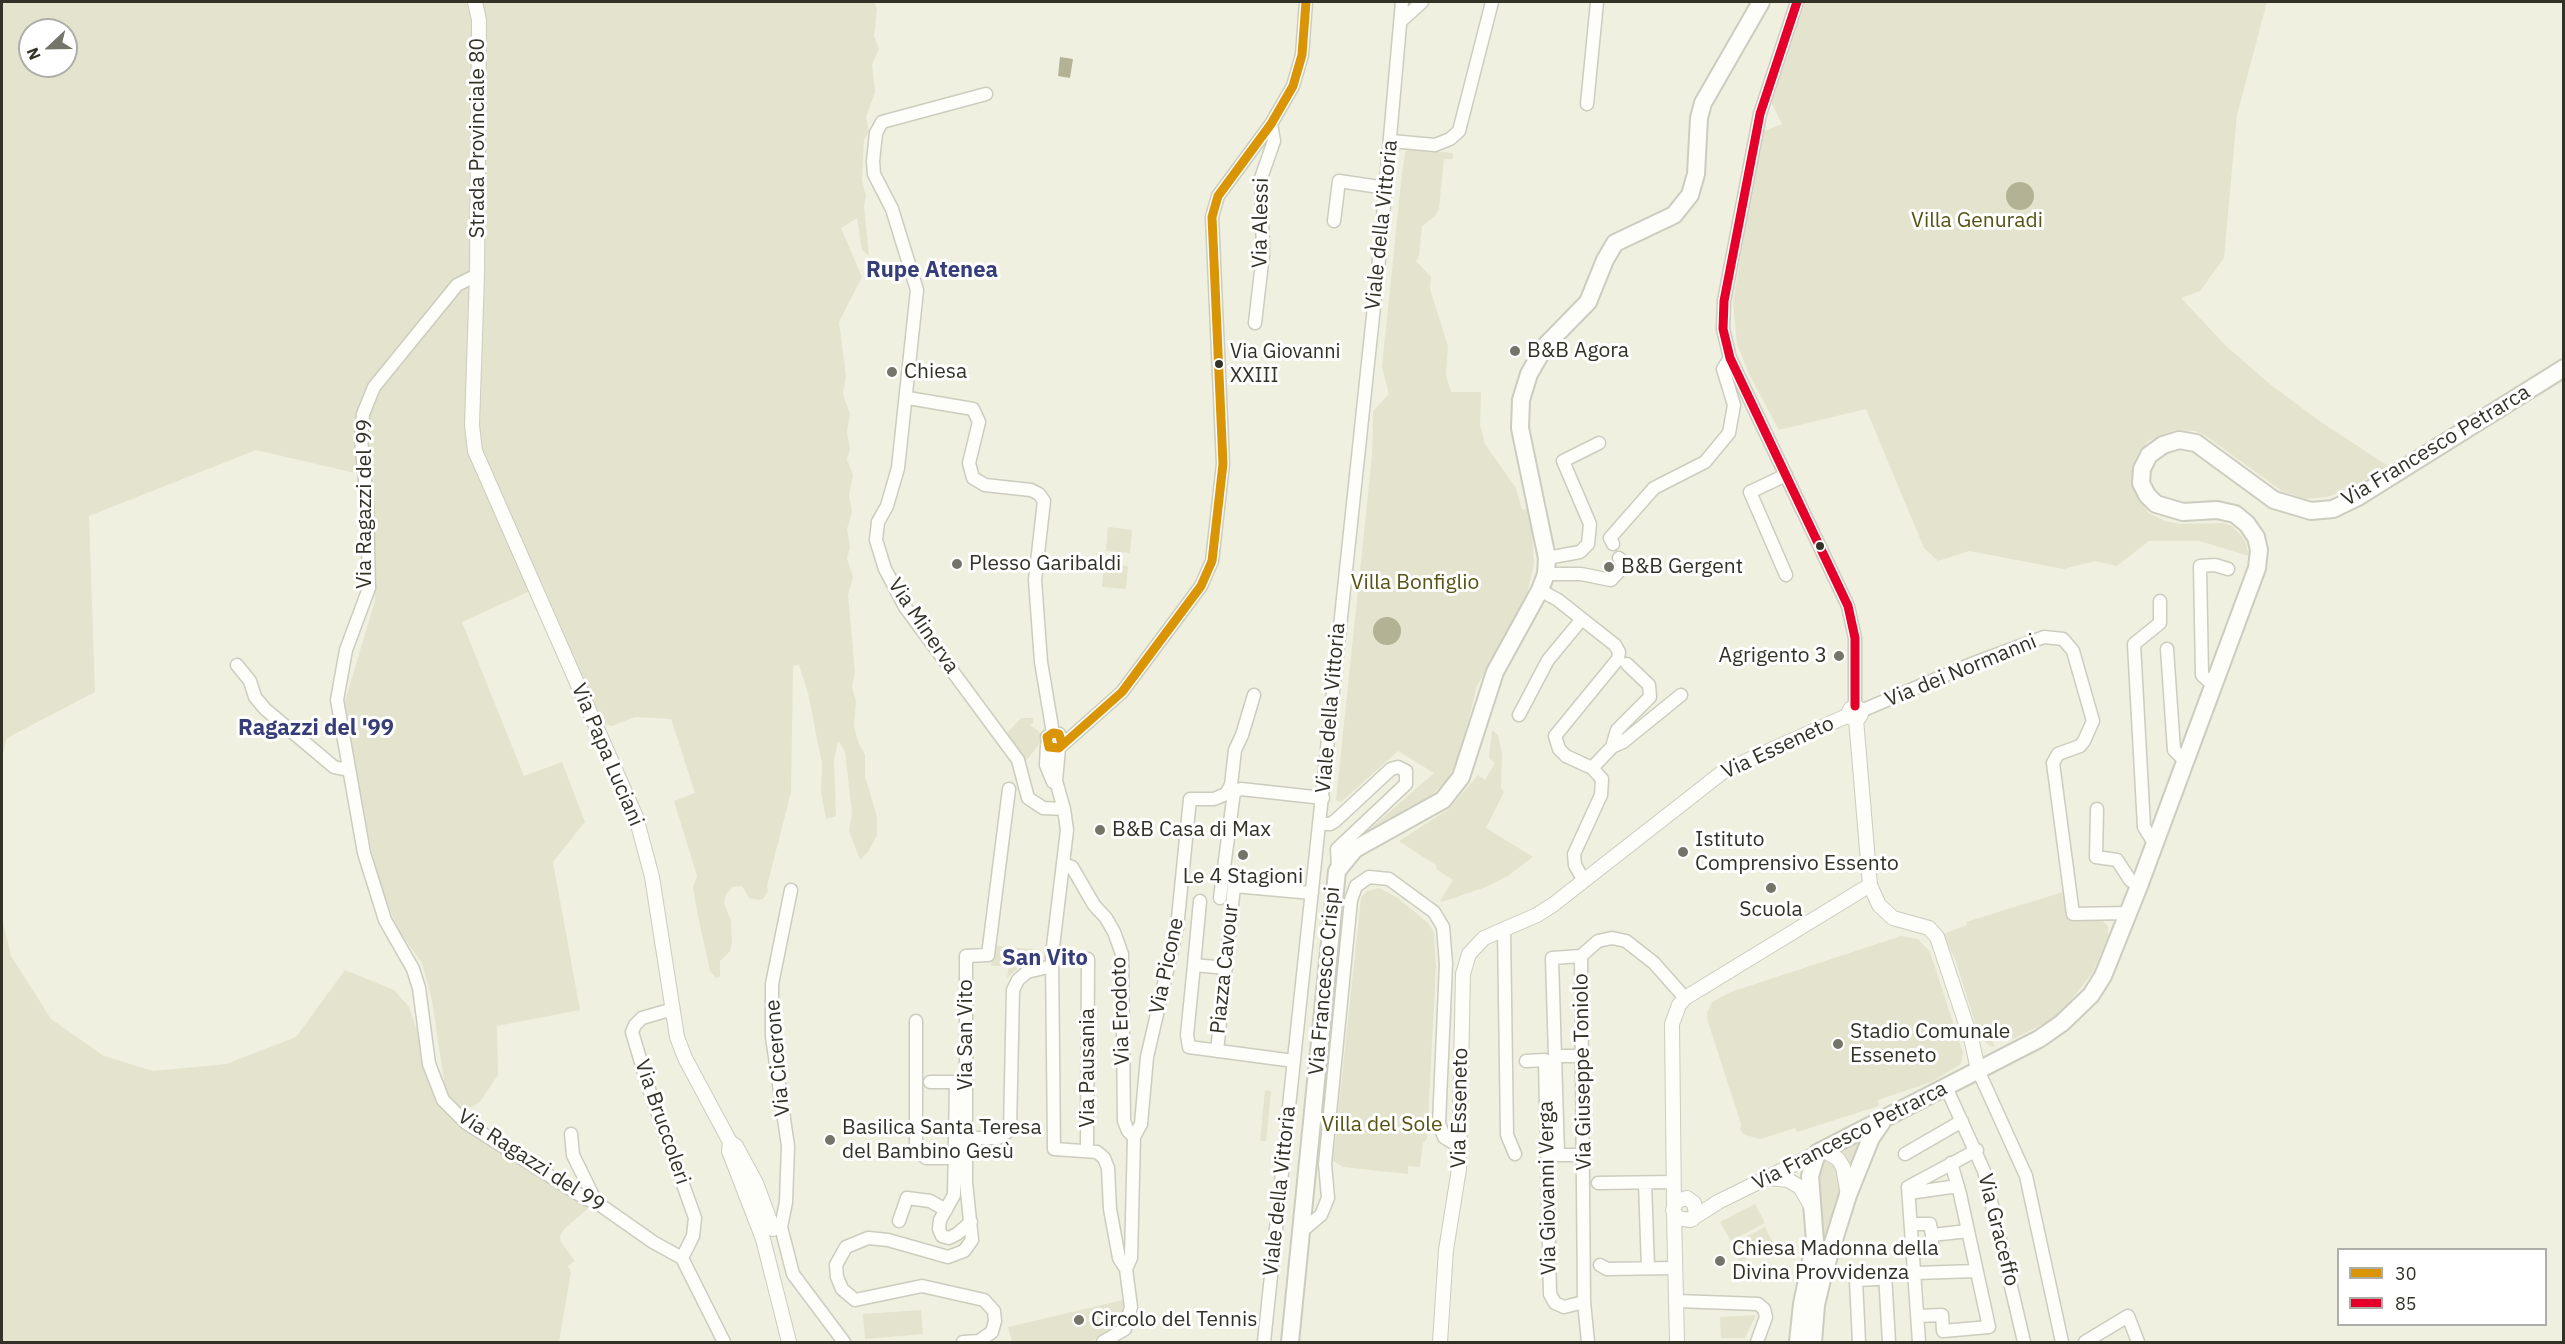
<!DOCTYPE html>
<html>
<head>
<meta charset="utf-8">
<style>
  body { margin:0 }
  #map { position:relative; width:2565px; height:1344px; overflow:hidden; background:#f0f0e0; font-family:"IBM Plex Sans",sans-serif }
  canvas { display:block }
  .frame { position:absolute; inset:0; border:3px solid #333227; pointer-events:none }
  .legend { position:absolute; left:2337px; top:1248px; width:210px; height:78px; box-sizing:border-box; background:#fff; border:2px solid #adada9; margin:0; padding:8px 10px; list-style:none; font-size:18px; color:#333227 }
  .legend li { display:flex; align-items:center; gap:12px; height:30px }
  .legend b { width:30px; border:2px solid #adada9 }
  .north { position:absolute; left:18px; top:18px; width:60px; height:60px; box-sizing:border-box; background:#fff; border:2px solid #adada9; border-radius:50%; rotate:248deg; font-size:16px; font-weight:700; line-height:24px; text-align:center; color:#333227 }
  .north::after { content:''; display:block; margin:auto; width:21px; height:27px; background:#757468; clip-path:polygon(50% 0,100% 100%,50% 72%,0 100%) }
</style>
</head>
<body>
<div id="map">
<canvas width="2565" height="1344"></canvas>
<div class="frame"></div>
<ul class="legend">
<li><b style="height:8px;background:#da9506"></b>30</li>
<li><b style="height:8px;background:#e4002b"></b>85</li>
</ul>
<div class="north">N</div>
</div>
<script>
const context = document.querySelector('canvas').getContext('2d');
context.lineJoin = 'round';
function fillPath(path, color) {
  context.fillStyle = color;
  context.fill(path, 'evenodd');
}
function shape(rows) {
  const path = new Path2D();
  for (const r of rows) {
    if (r.length === 3) {
      path.moveTo(r[0] + r[2], r[1]);
      path.arc(r[0], r[1], r[2], 0, 2 * Math.PI);
      continue;
    }
    path.moveTo(r[0], r[1]);
    for (let i = 2; i < r.length; i += 2) path.lineTo(r[i], r[i + 1]);
  }
  return path;
}
function strokePath(path, color, width, dash) {
  context.strokeStyle = color;
  context.lineWidth = width;
  context.lineCap = dash ? 'butt' : 'round';
  context.setLineDash(dash || []);
  context.stroke(path);
}
function write(font, color, halo, rows, align = 'center') {
  context.font = font + ' "IBM Plex Sans",sans-serif';
  context.lineWidth = 6;
  context.setLineDash([]);
  context.textBaseline = 'middle';
  context.strokeStyle = halo;
  context.fillStyle = color;
  for (const [text, x, y, turn = 0] of rows) {
    context.save();
    context.translate(x, y);
    context.rotate((+turn || 0) * Math.PI / 180);
    context.textAlign = isNaN(turn) ? turn : align;
    if (halo) context.strokeText(text, 0, 0);
    context.fillText(text, 0, 0);
    context.restore();
  }
}
fillPath(shape([
  [2,2,874,2,877,9,874,36,879,49,872,65,875,92,866,117,869,132,864,140,862,180,866,196,864,206,869,256,862,250,857,218,841,228,862,277,839,322,846,376,843,394,850,414,847,432,850,449,847,459,853,475,849,495,852,512,847,529,850,547,847,559,853,577,848,595,855,673,852,687,856,701,854,725,858,742,865,755,865,776,877,817,877,835,868,852,860,860,849,831,852,813,845,751,838,741,834,760,836,816,826,819,821,792,822,764,808,693,799,665,793,666,791,792,767,886,768,891,763,899,758,900,749,898,742,886,733,887,726,894,724,903,731,921,732,942,730,951,720,961,720,976,716,978,710,971,698,916,693,888,697,876,674,801,695,793,671,719,635,717,612,726,603,724,543,585,462,622,524,776,562,762,585,822,553,862,580,1010,497,1026,498,1075,479,1103,469,1108,461,1108,452,1102,445,1087,432,1001,422,963,399,931,379,884,342,711,375,601,372,477,256,450,89,516,95,692,7,738,2,758],
  [30,30,66,30,66,66,30,66],
  [1805,2,2267,2,2237,115,2224,258,2200,291,2181,298,2227,347,2271,385,2321,422,2388,466,2351,488,2327,497,2306,499,2282,491,2206,436,2195,431,2175,430,2148,441,2137,455,2132,471,2137,496,2149,513,2165,521,2180,524,2224,523,2232,526,2245,540,2249,556,2199,541,2149,541,2117,566,2095,561,2064,569,1969,551,1938,561,1924,548,1866,409,1779,430,1749,374,1737,344,1733,301,1762,132,1782,124,1771,102],
  [1409,149,1453,153,1453,159,1444,159,1439,208,1436,215,1422,226,1419,256,1416,261,1431,277,1430,289,1448,346,1446,375,1451,392,1481,392,1480,425,1485,444,1516,488,1522,510,1531,508,1534,564,1527,594,1477,686,1459,757,1447,781,1428,798,1363,835,1434,773,1398,751,1341,802,1336,800,1372,456,1373,411,1389,394,1382,367,1401,182,1405,152],
  [1108,527,1132,530,1130,553,1106,551],
  [1104,563,1128,566,1126,589,1102,587],
  [1021,718,1033,718,1033,723,1030,725,1041,733,1044,728,1042,740,1026,761,1007,733],
  [1492,730,1498,735,1502,754,1501,788,1504,792,1486,828,1533,857,1508,876,1486,887,1442,902,1440,901,1453,880,1436,869,1437,866,1399,841,1449,809,1478,775,1485,780,1495,763,1489,758],
  [1379,888,1398,898,1428,923,1434,933,1436,968,1427,1139,1423,1143,1420,1167,1408,1166,1408,1174,1343,1167,1333,1161,1361,898,1367,891],
  [2063,892,2068,919,2102,920,2108,926,2108,936,2093,972,2064,1009,2047,1022,2013,1039,2005,1024,1992,1031,1989,1026,1986,1027,1995,1047,1990,1046,1982,1039,1977,1029,1955,959,1943,934,1967,925,1966,922],
  [2,919,11,956,51,1019,104,1056,153,1071,226,1064,296,1037,345,970,394,990,409,1007,420,1039,429,1083,435,1095,591,1206,564,1229,560,1236,561,1242,575,1261,568,1266,571,1272,559,1342,2,1342],
  [1901,936,1918,939,1930,952,1963,1053,1961,1064,1931,1082,1878,1100,1879,1106,1797,1132,1795,1128,1761,1139,1745,1135,1740,1130,1741,1124,1708,1022,1707,1013,1712,1002,1731,992],
  [1000,946,1040,950,1033,959,1019,967,1007,978,1009,966,991,966,993,947],
  [1265,1090,1271,1091,1266,1141,1260,1141],
  [1867,1136,1850,1174,1835,1152],
  [1824,1158,1837,1165,1841,1185,1815,1274,1824,1232,1822,1208,1815,1187],
  [1755,1204,1765,1223,1731,1241,1720,1222],
  [1765,1227,1774,1245,1740,1262,1731,1245],
  [1123,1300,1123,1318,1119,1326,1089,1342,1012,1342,1008,1327],
  [921,1310,923,1334,865,1339,863,1314],
  [1756,1315,1745,1338,1721,1338,1720,1317]
]), '#e3e3ce');
fillPath(shape([
  [1060,57,1073,59,1070,78,1058,76],
  [2020,196,14],
  [1387,631,14]
]), '#b3b294');
const minor = shape([
  [1797,2,1760,114,1724,301,1723,329,1730,358,1848,606,1855,638,1855,706],
  [1400,22,1422,2],
  [986,94,882,122,876,133,873,161,874,174,892,209,917,290,898,468,887,506,878,522,876,540,885,569,905,607,1018,760,1028,798,1043,808,1064,809],
  [1587,104,1597,2],
  [1391,141,1435,145,1450,139,1459,131,1492,2],
  [1334,221,1339,181,1386,188],
  [477,275,457,285,374,387,363,414,361,439,367,502,369,588,346,650,337,700,364,853,385,920,413,969,419,988,429,1064,443,1100,466,1123,586,1199,596,1202,653,1242,682,1258,724,1342],
  [1255,323,1263,254,1261,178,1274,141,1271,124],
  [908,398,973,409,979,422,969,463,973,478,985,485,1031,490,1039,494,1044,501,1035,580,1041,662,1053,733],
  [1613,544,1610,538,1654,488,1705,462,1729,433,1734,405,1723,369,1730,358],
  [1547,558,1580,552,1588,544,1590,524,1563,461,1599,443],
  [1546,574,1581,574,1611,580,1624,566,1619,558],
  [1786,575,1750,492,1786,475],
  [1540,590,1558,600,1615,645,1619,652,1618,659,1555,736,1559,749,1566,756,1592,768,1602,779,1601,795,1574,854,1575,865,1584,881],
  [2167,649,2174,750,2184,760],
  [237,665,250,681,255,697,265,709,334,767,348,770],
  [2213,685,2202,675,2200,566,2215,565,2228,569],
  [1861,711,1974,663,2044,637,2063,639,2073,651,2093,721,2084,741,2080,746,2058,754,2053,763,2073,914,2128,913],
  [1519,715,1548,660,1582,619],
  [1062,744,1059,734,1053,733,1047,737,1049,747,1059,748,1122,692,1201,586,1212,561,1223,464,1212,217,1218,196,1271,124,1293,86,1302,55,1306,2],
  [1047,745,1046,765,1053,782],
  [1612,747,1623,742,1681,695],
  [1059,748,1056,781,1064,809,1067,830,1052,955,1054,1149,1097,1152,1104,1158,1108,1168,1110,1209,1119,1258,1126,1269,1131,1307,1125,1329,1103,1342],
  [1592,768,1612,747,1617,730,1650,697,1649,685,1627,664],
  [2097,809,2096,857,2117,860,2130,880,2139,886],
  [1320,824,1330,824,1335,821,1391,769,1398,767,1406,771,1406,784,1337,849,1338,869],
  [2154,843,2144,827,2134,644,2160,623,2160,601],
  [1064,864,1072,867,1094,905,1106,918,1114,932,1122,954,1124,1121,1128,1131,1134,1137],
  [791,890,772,984,772,1037,788,1146,786,1202,781,1227,793,1274,844,1342],
  [1220,898,1234,792,1241,789,1323,798],
  [1504,930,1507,1135,1515,1154],
  [1581,956,1584,1302,1588,1342],
  [1581,956,1552,958,1558,1155,1584,1155],
  [1581,956,1598,941,1612,938,1626,941,1654,963,1685,998],
  [1194,965,1200,901],
  [1226,968,1194,965,1187,1035,1189,1047,1294,1061],
  [673,1009,642,1018,635,1025,632,1032,649,1089,695,1218,693,1236,682,1258],
  [916,1021,916,1150,926,1158,956,1158],
  [1217,1051,1234,886,1312,893],
  [1555,1056,1583,1056],
  [1526,1061,1545,1060,1550,1294,1555,1303,1564,1307,1584,1302],
  [1978,1070,2026,1176,2062,1342],
  [930,1082,956,1082,954,1195,940,1220,939,1229,942,1236,949,1238,957,1234,971,1222],
  [1946,1087,1984,1171,2024,1342],
  [571,1134,573,1155,596,1202],
  [967,1138,998,1138,1010,1130,1013,990,1018,980,1027,972,1052,966],
  [1087,1149,1088,959],
  [1905,1154,1962,1121],
  [1598,1183,1674,1182],
  [1645,1183,1648,1268],
  [1909,1193,1958,1186],
  [899,1221,907,1198,930,1201,946,1210],
  [1911,1224,1930,1224,1932,1235,1932,1244,1913,1246],
  [1302,1231,1321,1215,1328,1198,1325,1164,1351,900,1356,886,1369,877,1389,879,1434,912,1443,927,1446,964,1439,1123,1444,1137,1459,1146],
  [1932,1235,1968,1231],
  [1600,1265,1607,1269,1675,1268],
  [1126,1269,1131,1258,1134,1137,1141,1124,1147,1057,1177,928,1190,799,1214,799,1226,794,1231,785,1235,750,1242,735,1254,695],
  [1677,1301,1758,1304,1764,1309,1766,1317,1757,1342],
  [1917,1316,1942,1315,1943,1331,1989,1327,1960,1194,1951,1163],
  [963,1342,979,1341,992,1332,995,1321,994,1311,984,1300,922,1286,855,1300,842,1289,837,1277,836,1265,846,1247,868,1238,888,1240,948,1257,964,1251,972,1240,966,1182,966,956,988,955,1009,789],
  [1264,1342,1380,250,1402,2],
  [1859,1342,1856,1280,1878,1279],
  [1889,1342,1885,1274,1976,1271],
  [1919,1342,1908,1187,1977,1150],
  [2085,1342,2128,1316,2138,1342]
]);
const tertiary = shape([
  [475,2,479,20,477,275,472,425,475,451,636,817,652,877,677,1037,685,1058,730,1142,736,1146,756,1183,773,1229],
  [1855,713,6],
  [1856,719,1870,885,1879,905,1893,918,1929,928,1937,937,1972,1042,1978,1070],
  [730,1142,729,1151,763,1239,789,1342],
  [1823,1150,1838,1159,1843,1167,1848,1195],
  [1769,1178,1788,1180,1800,1187,1811,1206],
  [1674,1205,1672,1024,1679,1005,1685,998,1870,885],
  [1674,1214,1677,1342],
  [1693,1219,1696,1214,1694,1203,1687,1198,1677,1201,1673,1210,1677,1218,1690,1220,1718,1202,1817,1153],
  [1440,1342,1446,1250,1459,1169,1463,974,1469,954,1484,938,1537,915,1554,904,1724,771,1849,715]
]);
const secondary = shape([
  [1290,1342,1337,871,1355,849,1443,800,1461,777,1495,672,1540,590,1546,574,1547,558,1520,428,1521,400,1529,374,1545,346,1588,302,1605,260,1615,243,1674,215,1690,195,1696,174,1699,118,1703,103,1761,2],
  [1798,1342,1802,1304,1815,1242,1810,1176,1817,1153,2039,1039,2062,1023,2091,995,2103,976,2139,886,2257,568,2259,550,2256,537,2247,524,2235,514,2217,510,2183,512,2156,504,2147,495,2141,483,2142,469,2149,455,2163,445,2179,440,2196,443,2274,500,2311,511,2333,509,2358,497,2564,368],
  [1813,1342,1816,1305,1823,1275,1848,1195,1871,1138,1882,1122]
]);
strokePath(minor, '#ccccbf', 15);
strokePath(tertiary, '#ccccbf', 16);
strokePath(secondary, '#ccccbf', 20);
strokePath(minor, '#fdfdfa', 12);
strokePath(tertiary, '#fdfdfa', 14);
strokePath(secondary, '#fdfdfa', 16);
strokePath(shape([
  [1062,744,1059,734,1053,733,1047,737,1049,747,1059,748,1122,692,1201,586,1212,561,1223,464,1212,217,1218,196,1271,124,1293,86,1302,55,1306,2]
]), '#da9506', 9);
strokePath(shape([
  [1797,2,1760,114,1724,301,1723,329,1730,358,1848,606,1855,638,1855,706]
]), '#e4002b', 9);
for (const [x, y, r, color] of [
  [1515,351,6,"#757468"],
  [1219,364,5,"#333227"],
  [892,372,6,"#757468"],
  [1820,546,5,"#333227"],
  [957,564,6,"#757468"],
  [1609,567,6,"#757468"],
  [1839,656,6,"#757468"],
  [1100,830,6,"#757468"],
  [1683,852,6,"#757468"],
  [1243,855,6,"#757468"],
  [1771,888,6,"#757468"],
  [1838,1044,6,"#757468"],
  [830,1140,6,"#757468"],
  [1720,1261,6,"#757468"],
  [1079,1320,6,"#757468"]
]) {
  const dot = new Path2D();
  dot.arc(x, y, r, 0, 2 * Math.PI);
  context.fillStyle = color;
  context.fill(dot);
  strokePath(dot, '#fff', 2);
}
write('20px', '#333227', '#fff', [
  ["Via Giovanni",1230,352],
  ["XXIII",1230,376]
], 'left');
write('21px', '#333227', '#fff', [
  ["Strada Provinciale 80",478,138,-90],
  ["Via Alessi",1261,223,-89],
  ["Viale della Vittoria",1382,225,-84],
  ["Via Francesco Petrarca",2436,446,-31],
  ["Via Ragazzi del 99",365,504,-90],
  ["Via Minerva",923,626,56],
  ["Via dei Normanni",1961,671,-22],
  ["Viale della Vittoria",1331,708,-85],
  ["Via Esseneto",1778,748,-25],
  ["Via Papa Luciani",607,755,67],
  ["Via Picone",1167,966,-78],
  ["Piazza Cavour",1225,969,-84],
  ["Via Francesco Crispi",1325,981,-85],
  ["Via Erodoto",1121,1011,-92],
  ["Via San Vito",966,1035,-90],
  ["Via Cicerone",778,1058,-95],
  ["Via Pausania",1088,1068,-90],
  ["Via Giuseppe Toniolo",1583,1072,-91],
  ["Via Esseneto",1460,1108,-89],
  ["Via Bruccoleri",662,1122,71],
  ["Via Francesco Petrarca",1850,1136,-27],
  ["Via Ragazzi del 99",531,1161,33],
  ["Via Giovanni Verga",1548,1188,-91],
  ["Viale della Vittoria",1280,1191,-84],
  ["Via Graceffo",1998,1230,76]
]);
write('21px', '#575313', '#fff', [
  ["Villa Genuradi",1977,221],
  ["Villa Bonfiglio",1415,583],
  ["Villa del Sole",1382,1125]
]);
write('21px', '#333227', '#fff', [
  ["B&B Agora",1527,351],
  ["Chiesa",904,372],
  ["Plesso Garibaldi",969,564],
  ["B&B Gergent",1621,567],
  ["Agrigento 3",1827,656,"right"],
  ["B&B Casa di Max",1112,830],
  ["Istituto",1695,840],
  ["Comprensivo Essento",1695,864],
  ["Le 4 Stagioni",1243,877,"center"],
  ["Scuola",1771,910,"center"],
  ["Stadio Comunale",1850,1032],
  ["Esseneto",1850,1056],
  ["Basilica Santa Teresa",842,1128],
  ["del Bambino Gesù",842,1152],
  ["Chiesa Madonna della",1732,1249],
  ["Divina Provvidenza",1732,1273],
  ["Circolo del Tennis",1091,1320]
], 'left');
write('bold 22px', '#373d78', '#fff', [
  ["Rupe Atenea",932,271],
  ["Ragazzi del '99",316,729],
  ["San Vito",1045,959]
]);
</script>
</body>
</html>
